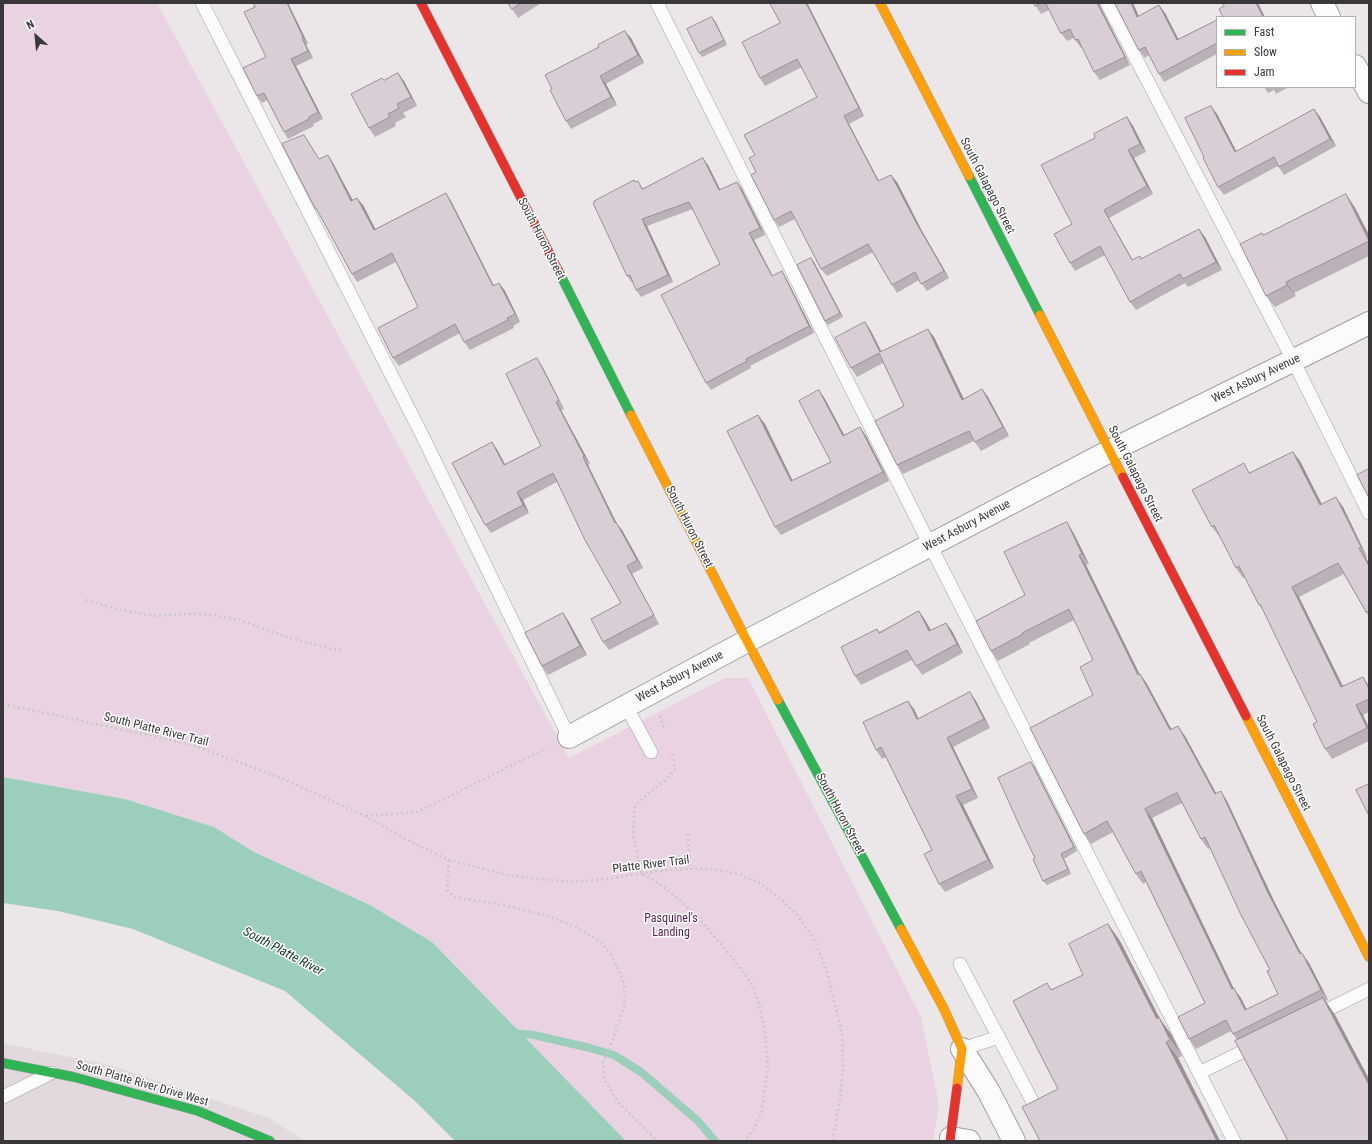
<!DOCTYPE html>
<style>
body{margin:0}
#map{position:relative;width:1372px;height:1144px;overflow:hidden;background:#ebe7e9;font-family:"Roboto Condensed",sans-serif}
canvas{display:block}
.frame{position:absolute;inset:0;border:4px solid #393739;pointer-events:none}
.legend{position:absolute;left:1216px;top:16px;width:140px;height:72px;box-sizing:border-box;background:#fff;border:1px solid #b0afb0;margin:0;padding:5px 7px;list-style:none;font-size:12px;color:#393739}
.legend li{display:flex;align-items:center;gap:8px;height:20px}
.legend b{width:20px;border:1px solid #b0afb0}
.north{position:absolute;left:16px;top:16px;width:40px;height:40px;-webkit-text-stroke:3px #fff;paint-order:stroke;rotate:333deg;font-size:11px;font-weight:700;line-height:16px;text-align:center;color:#393739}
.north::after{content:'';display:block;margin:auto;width:14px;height:18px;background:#393739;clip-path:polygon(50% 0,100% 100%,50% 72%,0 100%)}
</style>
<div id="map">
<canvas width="1372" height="1144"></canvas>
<div class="frame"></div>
<ul class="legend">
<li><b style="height:5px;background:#30b455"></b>Fast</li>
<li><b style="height:5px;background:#ff9f0a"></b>Slow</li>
<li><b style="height:5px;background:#e5322d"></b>Jam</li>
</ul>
<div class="north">N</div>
</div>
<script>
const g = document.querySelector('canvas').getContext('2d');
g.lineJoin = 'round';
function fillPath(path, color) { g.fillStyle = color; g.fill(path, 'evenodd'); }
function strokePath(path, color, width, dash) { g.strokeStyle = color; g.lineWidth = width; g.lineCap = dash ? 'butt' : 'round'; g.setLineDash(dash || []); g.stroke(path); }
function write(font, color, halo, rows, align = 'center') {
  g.font = font + ' "Roboto Condensed",sans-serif'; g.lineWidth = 3; g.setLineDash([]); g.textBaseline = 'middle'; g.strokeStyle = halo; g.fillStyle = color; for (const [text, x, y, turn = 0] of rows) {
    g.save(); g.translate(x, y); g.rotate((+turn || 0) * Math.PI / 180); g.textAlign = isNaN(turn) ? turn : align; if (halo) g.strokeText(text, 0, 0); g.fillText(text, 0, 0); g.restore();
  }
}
const built = new Path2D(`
 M3 1043 113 1066 269 1118 305 1141H3Z`);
const green = new Path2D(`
 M3 3H157L569 758 725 678H748L921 1017 939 1105 933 1141H626L432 942 370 905 254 852 214 827 125 799 3 777Z`);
const water = new Path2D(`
 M3 777 125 799 214 827 254 852 370 905 432 942 626 1141H455L414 1100 285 991 133 929 58 911 3 903Z`);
const stream = new Path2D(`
 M512 1033 534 1035 590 1048 614 1055 641 1072 697 1120 715 1141`);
const path = new Path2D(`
 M86 600 121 610 156 616 180 614H194L212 615 240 620 284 636 328 648 341 650
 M3 704 193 745 281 778 365 816 407 840 449 860 511 876 571 882 608 879 641 873 678 869H712L739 874 760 883 783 901 799 917 815 941 826 969 842 1033 843 1065 840 1100 832 1141
 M660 716 664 728
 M672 754 674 761 675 769 666 780 649 793 635 806 633 833 641 873 663 886 695 914 722 945 744 973 753 986 760 1008 765 1032 768 1066 762 1111 754 1129 744 1141
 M366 816 417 812 547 748
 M688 834 690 869
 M449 860 447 890 454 897 502 905 545 915 576 927 601 942 612 956 624 983 625 1004 613 1039 603 1062 604 1079 618 1102 657 1141`);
const lane = new Path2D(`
 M202 3 423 437 569 737
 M657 3 930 545 1234 1141
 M1107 3 1293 360 1369 513
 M626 706 651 752
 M960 964 1038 1112
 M1315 1016 1369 989
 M962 1049 999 1037
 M1199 1073 1256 1045
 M3 1097 51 1073`);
const street = new Path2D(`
 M1322 3 1329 17
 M1355 66 1369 92
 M569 737 747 641 1110 451 1369 323
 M962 1049 989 1092 1014 1141
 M951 1138 969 1141`);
const fast = new Path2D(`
 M969 176 1040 315
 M560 274 631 415
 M778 700 901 929
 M3 1063 74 1077 198 1111 270 1141`);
const slow = new Path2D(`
 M880 3 969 176
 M1040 315 1123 477
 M631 415 747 641 778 700
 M1246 716 1369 957
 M901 929 944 1009 962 1049 957 1088`);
const jam = new Path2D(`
 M421 3 560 274
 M1123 477 1246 716
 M950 1141 957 1088`);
const wall = new Path2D(`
 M253 3H288L308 44 306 45 313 58 296 66 323 119 313 124 314 126 288 139 284 132 267 100 262 103 257 96 266 57 255 7Z
 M508 3H541L518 18Z
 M770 3H810L808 4 864 116 849 124 879 181 897 182 922 231 949 278 927 291 919 280 897 293 892 285 873 252 827 276 821 269 795 219 779 227 774 220 756 172 755 155 817 97 802 67 765 86 760 78 780 23Z
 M1034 3H1099L1100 6 1130 65 1100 80 1094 72 1082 47 1081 48 1074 38 1067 41 1061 33 1049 10 1041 14Z
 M1159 5 1165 13 1178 39 1217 20V54L1164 82 1159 74 1149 55 1145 58 1139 50V16Z
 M715 21 727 45 702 57 699 53Z
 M631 38 644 63 606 84 617 105 571 129 566 121 552 89Z
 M384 80 404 81 417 106 403 113 406 117 395 123 396 126 375 137 369 128Z
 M1264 87H1289L1276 94 1274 90 1268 93Z
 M1314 109 1320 117 1336 146 1284 175 1278 166 1224 195 1218 187 1204 157 1217 114 1236 152Z
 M1127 117 1133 126 1146 152 1134 158 1153 194 1109 218 1133 260 1140 256 1142 259 1205 237 1222 270 1188 287 1185 283 1136 310 1130 302 1105 255 1075 271 1070 263 1072 224 1095 138Z
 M309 143 319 159 333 163 352 200 363 205 375 229 446 193 451 201 494 286 499 283 505 291 520 322 513 326 514 328 470 350 464 342 460 333 399 366 393 358 418 307 396 262 357 282 352 274 321 216 315 208Z
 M708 165 720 190 737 182 742 189 765 235 754 240 773 276 786 278 814 333 750 366 751 368 711 390 706 383 720 264 693 209 647 226 673 282 641 297 636 290 633 283H632L627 276 636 182 643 188Z
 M1354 206 1369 235V256L1294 293 1296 296 1275 307 1266 296 1262 233 1263 235Z
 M811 258 814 262 843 317 828 325 825 321Z
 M865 322 871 331 881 351 934 337 964 399 982 389 988 397 1009 436 981 451 974 441 903 474 897 465 904 406 883 363 857 377 851 368Z
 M542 366 564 409 561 410 590 464 588 465 617 524 622 530 643 568 632 574 659 624 609 650 603 642 621 603 557 482 523 500 529 513 491 533 485 525 492 442 498 451 505 464 541 446Z
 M819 390 825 399 844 435 860 427 866 436 889 481 781 535 775 527 765 424 793 481 831 462Z
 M1293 452 1300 461 1322 504 1343 507 1367 557 1366 558 1369 563V617L1366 612 1344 574 1299 597 1343 686H1369V712L1363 715 1369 728V741L1332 759 1325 749 1317 722 1263 610 1259 605 1245 577 1243 578 1236 568 1220 536H1219L1212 527 1250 472Z
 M1073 532 1089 564 1086 565 1139 674H1140L1147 684 1172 730 1185 736 1216 793 1227 801 1275 903 1301 954 1309 963 1328 1000 1326 1001 1335 1015 1369 1079V1141L1237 1040 1231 1031 1196 1049 1189 1039 1205 1003 1146 882 1143 884 1136 874 1113 832 1091 844 1084 834 1093 695V660L1074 620 1029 643 1030 644 998 661 991 651 1025 595ZM1182 803 1201 839 1208 849 1210 848 1270 970 1278 994 1246 1010 1241 998 1234 989 1152 818Z
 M919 611 925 620 931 630 946 623 952 631 963 653 922 675 912 660 861 685 855 676 879 632Z
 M563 613 569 622 587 655 548 675 542 666Z
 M976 701 990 728 953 747 978 798 963 805 994 868 945 892 939 884 932 850 886 757 882 759 876 750 914 709 918 719Z
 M1034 766 1077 851 1064 859 1071 874 1047 885 1043 881 1035 858Z
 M1108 924 1120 941 1160 1019 1171 1034 1182 1056 1178 1058 1220 1141H1040L1058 1089 1052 989 1083 975Z`);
const shadedWall = new Path2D(`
 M287 3H288L308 44 303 37Z
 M806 3H807L864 116 859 108Z
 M1097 3H1099L1100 6 1130 65 1125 57Z
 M1131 3H1133L1143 25 1137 17Z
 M1256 3H1258L1265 17H1263Z
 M1159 5 1165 13 1183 48 1177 40Z
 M712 17 715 21 727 45 724 40Z
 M625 31 631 38 644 63 638 55Z
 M302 38 306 45 313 58 308 51Z
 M291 59 296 66 323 119 318 112Z
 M398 73 404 81 417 106 411 97Z
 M600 76 606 84 617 105 611 97Z
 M1211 106 1217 114 1241 160 1235 152Z
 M1314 109 1320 117 1336 146 1330 139Z
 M844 116 849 124 883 189 878 181Z
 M1127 117 1133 126 1146 152 1140 144Z
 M1128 150 1134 158 1153 194 1147 186Z
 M328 155 333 163 357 208 351 201Z
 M703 158 708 165 724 197 719 190Z
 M891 175 897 182 922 231 949 278 944 271 917 224Z
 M737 182 742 189 765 235 760 228Z
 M446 193 451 201 498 294 493 286Z
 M1346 194 1354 206 1369 235V240Z
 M357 198 363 205 380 238 374 230Z
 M1104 210 1109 218 1137 269 1132 260Z
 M642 219 647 226 673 282 668 275Z
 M1199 229 1205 237 1222 270 1216 262Z
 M749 233 754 240 776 283 772 276Z
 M811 258 814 262 843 317 840 313Z
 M782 271 786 278 814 333 809 326Z
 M1286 282 1294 293 1296 296 1287 285Z
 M499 283 505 291 520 322 515 314Z
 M507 318 513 326 514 328 508 320Z
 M865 322 871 331 886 361 880 352Z
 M928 329 934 337 968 408 962 400Z
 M537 358 542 366 564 409 559 400Z
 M982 389 988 397 1009 436 1003 427Z
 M819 390 825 399 849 444 843 436Z
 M556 402 561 410 590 464 584 456Z
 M758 415 765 424 797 490 791 481Z
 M860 427 866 436 889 481 883 472Z
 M492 442 498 451 509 473 504 465Z
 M1293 452 1300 461 1327 515 1320 505Z
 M583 457 588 465 617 524 622 530 643 568 637 560 615 523Z
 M517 492 523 500 529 513 523 505Z
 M1336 497 1343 507 1367 557 1361 547Z
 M1067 522 1073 532 1089 564 1082 554Z
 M1359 548 1369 563V566Z
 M1079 555 1086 565 1145 685 1138 675Z
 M627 566 632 574 659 624 654 615Z
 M1292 587 1299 597 1348 697 1341 687Z
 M919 611 925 620 936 640 929 631Z
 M563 613 569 622 587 655 580 646Z
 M946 623 952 631 963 653 957 644Z
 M1140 674 1147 684 1177 740 1170 730Z
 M1363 677 1369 686V689Z
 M970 692 976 701 990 728 984 719Z
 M908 701 914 709 923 728 917 719Z
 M1356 705 1363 715 1369 728V731Z
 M1178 726 1185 736 1222 804 1215 794Z
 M947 738 953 747 978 798 972 789Z
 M1031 762 1034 766 1077 851 1074 847Z
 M1221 791 1227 801 1275 903 1307 964 1300 954 1268 893Z
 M956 796 963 805 994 868 988 860Z
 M1145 809 1152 818 1234 989 1241 998 1252 1020 1245 1010 1232 989Z
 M1061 854 1064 859 1071 874 1068 869Z
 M1108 924 1120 941 1160 1019 1171 1034 1182 1056 1157 1019Z
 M1302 953 1309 963 1328 1000 1321 990Z
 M1323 998 1335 1015 1369 1079V1085Z
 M1166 1042 1178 1058 1220 1141H1217Z`);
const building = new Path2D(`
 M253 3H287L303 37 302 38 308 51 291 59 318 112 309 117V119L284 132 264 93 257 96 243 68 266 57 244 12 255 7Z
 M508 3H521L512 9Z
 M770 3H806L859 108 844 116 878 181 891 175 917 224 944 271 921 284 915 272 892 285 868 244 821 269 791 211 774 220 751 175 756 172 749 158 755 155 744 135 817 97 797 59 760 78 742 42 780 23Z
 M1034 3H1041L1035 6Z
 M1046 3H1097L1125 57 1094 72 1078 39 1075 40 1070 29 1061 33Z
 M1115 3H1131L1137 17 1159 5 1177 40 1217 20V43L1159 74 1145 47 1139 50Z
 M1222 3H1256L1263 17H1222H1223L1219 9 1224 6Z
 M712 17 724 40 699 53 687 29Z
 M625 31 638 55 600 76 611 97 566 121 550 90 552 89 545 75 599 47 598 45Z
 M398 73 411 97 397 104 399 108 388 114 390 117 369 128 351 94 382 78 384 80Z
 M1211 106 1235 152 1314 109 1330 139 1279 167 1274 157 1218 187 1203 158 1204 157 1185 118Z
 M1127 117 1140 144 1128 150 1147 186 1104 210 1132 260 1140 256 1141 259 1199 229 1216 262 1183 279 1180 274 1130 302 1100 246 1070 263 1054 234 1072 224 1041 165 1095 138 1094 134Z
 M304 135 319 159 328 155 351 201 357 198 374 230 446 193 493 286 499 283 515 314 507 318 508 320 464 342 455 324 393 358 378 328 418 307 392 253 352 274 316 208H315L282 144Z
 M703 158 719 190 737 182 760 228 749 233 772 276 782 271 809 326 746 359 747 361 706 383 661 295 720 264 689 202 642 219 668 275 636 290 630 275 627 276 593 203 595 202 594 201 634 180 635 182 638 181 642 189Z
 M1346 194 1369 241 1286 282 1287 285 1266 296 1240 244 1262 233 1263 235Z
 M811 258 840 313 825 321 797 265Z
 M865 322 880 352 928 329 962 400 982 389 1003 427 975 442 969 431 897 465 875 421 904 406 879 353 851 368 835 338Z
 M537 358 559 400 556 402 584 456 583 457 615 523 616 522 637 560 627 566 654 615 603 642 591 619 621 603 585 540 553 473 517 492 523 505 485 525 452 463 492 442 504 465 541 446 506 374Z
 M819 390 843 436 860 427 883 472 775 527 727 431 758 415 791 481 831 462 799 401Z
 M1293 452 1320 505 1336 497 1361 547 1359 548 1369 566V611L1366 612 1338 563 1292 587 1341 687 1363 677 1369 689V699L1356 705 1367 728 1325 749 1313 724 1317 722 1260 604 1259 605 1239 566 1236 568 1214 525 1212 527 1192 490 1244 463 1249 473Z
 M1369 469V498L1357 475Z
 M1067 522 1082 554 1079 555 1138 675 1140 674 1170 730 1178 726 1215 794 1221 791 1268 893 1300 954 1302 953 1321 990 1233 1034 1226 1020 1189 1039 1178 1017 1205 1003 1141 871 1136 874 1107 821 1084 834 1030 728 1093 695 1080 667 1093 660 1069 609 1022 633 1023 634 991 651 976 621 1025 595 1004 552ZM1177 793 1201 839 1205 837 1240 913 1270 970 1267 971 1278 994 1245 1010 1234 988 1232 989 1145 809Z
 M919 611 929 631 946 623 957 644 916 666 907 650 855 676 841 647 877 629 879 633Z
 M563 613 580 646 542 666 525 633Z
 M970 692 984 719 947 738 972 789 956 796 988 860 939 884 924 854 932 850 881 747 876 750 863 722 908 701 917 719Z
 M1031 762 1074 847 1061 854 1068 869 1043 881 1033 859 1035 858 1021 829 998 778Z
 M1369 784V816L1356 790Z
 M1108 924 1157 1019 1159 1017 1170 1040 1166 1042 1217 1141H1040L1022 1107 1058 1089 1013 1001 1047 983 1051 990 1083 975 1069 944Z
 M1323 998 1369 1085V1141H1288L1235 1041Z`);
const streetNames = [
 ["South Galapago Street",987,186,63],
 ["South Huron Street",541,239,63],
 ["West Asbury Avenue",1256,379,-26],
 ["South Galapago Street",1135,474,63],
 ["West Asbury Avenue",967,526,-28],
 ["South Huron Street",689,527,63],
 ["West Asbury Avenue",680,677,-28],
 ["South Platte River Trail",156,730,14],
 ["South Galapago Street",1283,763,63],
 ["South Huron Street",840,814,62],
 ["Platte River Trail",651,865,-7],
 ["South Platte River Drive West",142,1084,16]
];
const parkNames = [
 ["Pasquinel's",671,919],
 ["Landing",671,933]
];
const waterNames = [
 ["South Platte River",283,952,28]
];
fillPath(built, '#e2d9df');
fillPath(green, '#e9d3e2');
fillPath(water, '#9ccebc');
strokePath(stream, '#9ccebc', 8);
strokePath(lane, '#a19fa0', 14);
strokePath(street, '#a19fa0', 24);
strokePath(fast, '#a19fa0', 10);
strokePath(slow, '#a19fa0', 10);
strokePath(jam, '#a19fa0', 10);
strokePath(path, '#c9c7c9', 2.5, [2, 3]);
strokePath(lane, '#fcfbfc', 13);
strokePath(street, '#fcfbfc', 22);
strokePath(fast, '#30b455', 9);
strokePath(slow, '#ff9f0a', 9);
strokePath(jam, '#e5322d', 9);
fillPath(wall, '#bbb1b8');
fillPath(shadedWall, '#999096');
fillPath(building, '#daced6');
strokePath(building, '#999096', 1);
write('12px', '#393739', '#fff', streetNames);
write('12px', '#5c1b4e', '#fff', parkNames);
write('italic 13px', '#123429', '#fff', waterNames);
</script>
